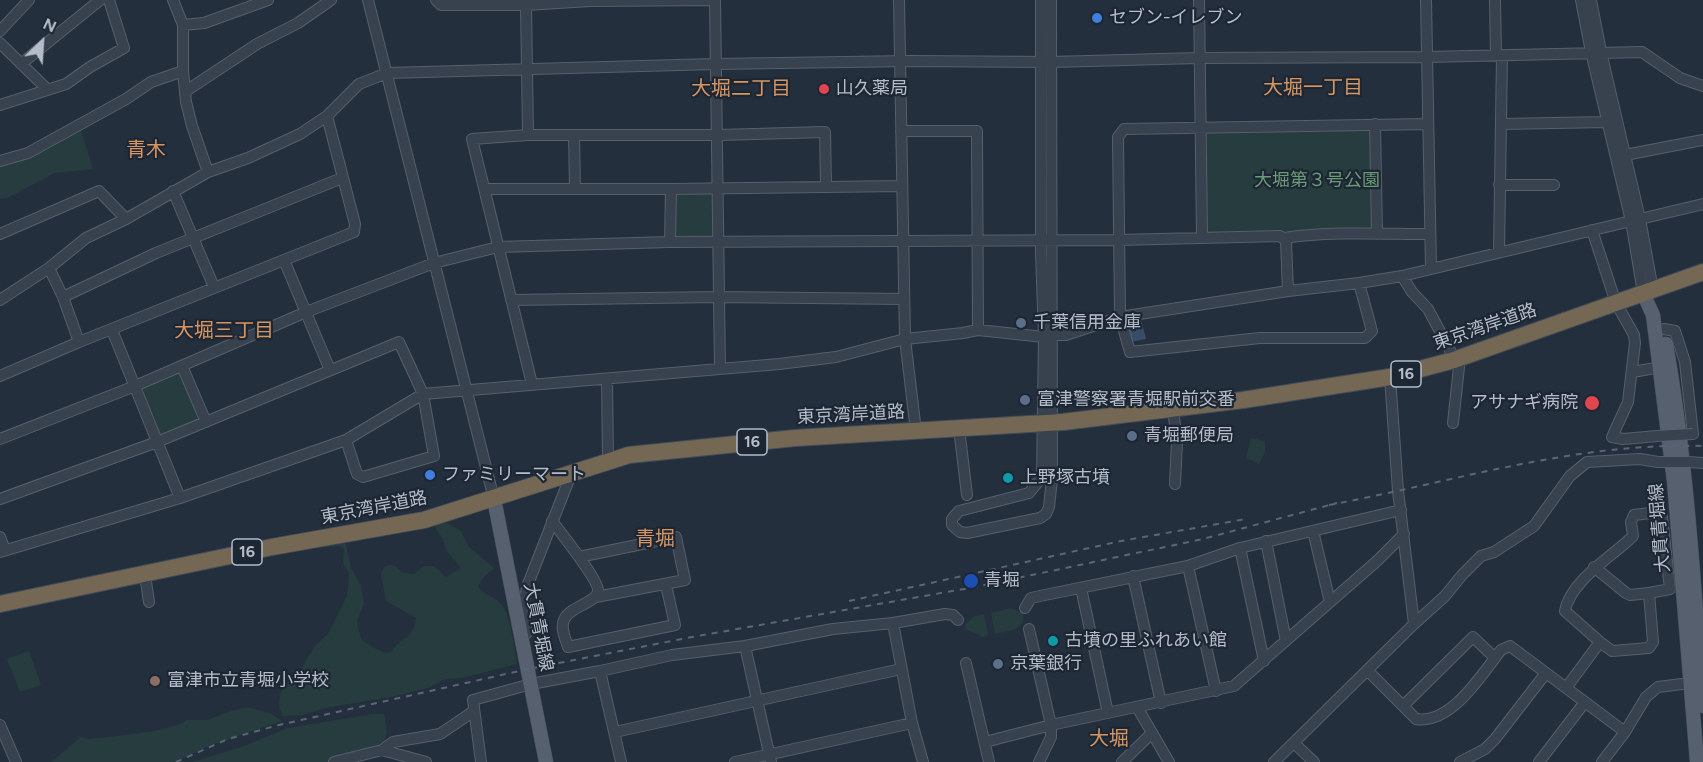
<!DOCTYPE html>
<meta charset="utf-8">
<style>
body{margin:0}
#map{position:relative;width:1703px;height:762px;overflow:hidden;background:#242f3e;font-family:Figtree,sans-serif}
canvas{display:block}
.north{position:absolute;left:12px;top:12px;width:60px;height:60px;-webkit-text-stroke:4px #1d2633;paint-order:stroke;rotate:25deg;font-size:16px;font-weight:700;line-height:24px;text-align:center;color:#b4bcc9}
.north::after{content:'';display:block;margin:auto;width:21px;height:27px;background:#b4bcc9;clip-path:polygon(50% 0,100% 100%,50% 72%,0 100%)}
</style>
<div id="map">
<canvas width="1703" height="762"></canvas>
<div class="north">N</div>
</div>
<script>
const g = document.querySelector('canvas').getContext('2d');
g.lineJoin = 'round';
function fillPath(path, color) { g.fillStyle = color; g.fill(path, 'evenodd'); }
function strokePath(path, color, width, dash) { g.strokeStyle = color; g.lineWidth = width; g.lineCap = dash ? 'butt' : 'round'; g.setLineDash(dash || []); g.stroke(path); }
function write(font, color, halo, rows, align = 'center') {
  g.font = font + ' Figtree,"Noto Sans JP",sans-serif'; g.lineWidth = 4.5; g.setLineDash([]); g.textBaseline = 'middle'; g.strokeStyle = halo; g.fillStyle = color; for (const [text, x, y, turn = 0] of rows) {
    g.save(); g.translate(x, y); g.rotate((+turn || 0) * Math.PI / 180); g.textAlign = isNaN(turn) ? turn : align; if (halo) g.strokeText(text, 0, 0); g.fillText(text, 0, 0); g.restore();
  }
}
const green = new Path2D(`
 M80 127 93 169 55 173 7 198 0 199V163Z
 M1367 130 1370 133 1372 229 1207 234 1204 135 1207 132Z
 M709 191 712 194V235L709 238H677L674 234 676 192Z
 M177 373 181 374 201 417 199 420 161 436 157 433 141 392 143 387Z
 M1251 438 1265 441V452L1259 464 1246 458Z
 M440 519 461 531 468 546 494 568 482 579 478 587C484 595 494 596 501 604 510 614 515 650 517 664L462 678 445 679 428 688 391 697 325 708 303 715 283 716 279 706 280 694 286 684 298 674 314 647 328 634 347 596 349 574 343 563 344 548C333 543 323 551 313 545L344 536 351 568 361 586 364 604 357 621 359 632 362 640 374 648 386 653 392 651C403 635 414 639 416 618L386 601 381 574 385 566 394 565 402 573 414 574 424 566H434L446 577 461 568 446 550 443 539 435 527Z
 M1010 608 1022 613C1029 630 1007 631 995 634L991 613Z
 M984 614 988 635 983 637 965 629V625L973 617Z
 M29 651 41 685 20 692 7 659Z
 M247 707 270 713 282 721 214 744 175 762H51L81 737 89 739C107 737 178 731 186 720H208L225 713Z
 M372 714H384L387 732 384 743 341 755 329 762H192L244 746 288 728Z`);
const water = new Path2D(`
 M1141 319 1146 339 1131 342 1126 322Z`);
const minor = new Path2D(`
 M173 0 183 25V71L186 102 192 126 208 172
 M368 0 494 499
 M436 0 441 5H526L590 1 715 0
 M715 0 720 368
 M899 0 905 339 916 431
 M1041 0V253L1044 337 1042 477 1029 493 959 511 952 519V525L960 532 967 533 1040 518 1046 514 1049 507 1052 479 1051 0
 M1199 0 1202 236
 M1426 0 1431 267
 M1495 0 1496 55
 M1581 0 1591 52 1631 221 1643 293
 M1591 0 1601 52 1640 219 1653 290
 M526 5 528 135
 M183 25 204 23 268 0
 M0 31 29 0
 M0 43 48 90
 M21 64 100 0
 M186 91 257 44 298 23 331 0
 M0 105 66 84 90 67 124 48 109 0
 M1375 124 1377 234
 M1501 124 1607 122
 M901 131H977L978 330
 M574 135 575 189
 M1625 155 1703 140
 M0 161 28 153 126 99 151 82 183 71
 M1499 185H1554
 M484 189H671L902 186
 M173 191 214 287
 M1640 219 1703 204
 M1592 230 1616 303 1634 335 1635 343 1628 402 1612 437 1623 439 1657 436
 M0 234 99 191 126 219
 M1284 238C1332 231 1382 234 1430 234
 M670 242 671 189
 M1499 252 1502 55
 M284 260 330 370
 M49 268 63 297 79 342
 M1402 276 1412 292 1428 309 1459 367 1453 423
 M1359 283 1372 331 1365 338H1260L1130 352 1120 317 1118 137 1124 129 1428 124
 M63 297 156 253 342 178
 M0 300 49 268 86 238 126 219 208 172 248 158 300 134 327 116 359 84 387 73 715 64 910 61 1051 62 1198 58 1427 57 1642 52 1680 78 1703 86
 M511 300 718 297 904 299
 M1664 329 1675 331 1685 362 1693 434
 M112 330 180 498
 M1053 335H1066L1120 317 1288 291 1359 283 1402 276 1631 221
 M182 366 206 422
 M1633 372 1660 367
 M0 376 79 342 354 232 355 224 327 116
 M1390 377 1398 491 1414 624
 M607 379 608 460
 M532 384 472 139 528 135H718L825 132 826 186
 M1173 409 1177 442 1175 484
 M959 428 967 495
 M0 439 135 386 306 312 434 263 498 247 670 242 1119 240 1280 236 1286 241 1288 291
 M1688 462 1703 463
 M0 499 157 442 399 342 423 394 434 456 363 477 357 474 346 440
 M552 521C560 532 599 580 598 591 597 603 568 607 564 620 560 628 566 640 568 647L675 625 666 585
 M1313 531 1330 602
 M0 537 5 550
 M1266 541 1286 641
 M1240 548 1264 661
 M0 552 180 498 346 440 423 394 779 364 836 357 905 339 963 333 978 330 1044 337
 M579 557 676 537 685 580 596 597
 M1188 566 1216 691
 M145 575 149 602
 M1133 576 1161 703
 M1081 588 1108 713
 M1025 608 1031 598 1040 596 1188 566 1240 548 1401 510
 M893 623 912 723 923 762
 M1029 629 1051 725V737L1039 762
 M527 633 523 605 528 584 572 472
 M1600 642 1565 611C1570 581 1613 556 1633 536L1631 522 1634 515 1658 512 1662 517 1670 589 1649 593
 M745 646 771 762
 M966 663 989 762
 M1367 670 1416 719C1451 725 1482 674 1501 650L1510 646 1625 732
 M600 671 621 762
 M1566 688 1600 642 1612 651 1649 648 1653 642 1649 593 1630 595 1626 593 1594 567
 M1403 706 1473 637 1495 658
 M1137 707 1169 762
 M0 725 16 762
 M615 732 901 669
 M985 742 1051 725 1234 686 1377 561 1404 534
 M1294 743 1314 762
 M382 750 393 742 440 734 474 711
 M334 762 382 750 426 762
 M481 762 473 700 531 684 600 671 672 655 745 646 833 629 893 623 945 614 953 615 958 620
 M735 762 912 723
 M1122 762 1152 733
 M1274 762 1414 624 1445 596 1462 575 1481 556 1494 552 1534 526 1570 476 1587 462 1640 459 1658 462
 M1460 762 1485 749 1495 739 1546 673
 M1539 762 1585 702
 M1602 762 1625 732 1646 697 1658 687 1690 683`);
const major = new Path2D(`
 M1643 293 1653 315 1674 481 1697 762
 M1666 344C1687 463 1694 585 1703 706
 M494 499 546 762`);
const highway = new Path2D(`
 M0 604 272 547 424 520 629 455 795 438 1063 422 1243 400 1390 377 1454 360 1703 272`);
const rail = new Path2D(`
 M1329 505C1453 482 1576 442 1703 446
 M849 601 1121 541 1246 519
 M176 762 228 739 279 725 528 669 692 637 975 587 1203 539 1337 503`);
const minorBridge = new Path2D(`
 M1657 436 1693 434
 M1658 462H1688`);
const markers = [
 [1097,18,6,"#3f7fe0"],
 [824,89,6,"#e0444e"],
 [1021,323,6,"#5c6f8a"],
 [1025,400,6,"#5c6f8a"],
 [1592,403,8,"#e0444e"],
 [1132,436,6,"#5c6f8a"],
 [430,475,6,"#3f7fe0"],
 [1008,478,6,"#0f9aa8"],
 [971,581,8,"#1a4fb4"],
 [1053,641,6,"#0f9aa8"],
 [998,664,6,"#5c6f8a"],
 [155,681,6,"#8d6e63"]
];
const shields = [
 [1406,374,30],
 [752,442,30],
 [247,552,30]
];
const shieldNames = [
 ["16",1406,374],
 ["16",752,442],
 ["16",247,552]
];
const poiNames = [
 ["セブン-イレブン",1109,18],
 ["山久薬局",836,89],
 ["千葉信用金庫",1033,323],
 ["富津警察署青堀駅前交番",1037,400],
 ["アサナギ病院",1578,403,"right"],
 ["青堀郵便局",1144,436],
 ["ファミリーマート",442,475],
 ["上野塚古墳",1020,478],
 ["青堀",984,581],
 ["古墳の里ふれあい館",1065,641],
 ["京葉銀行",1010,664],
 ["富津市立青堀小学校",167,681]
];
const parkNames = [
 ["大堀第３号公園",1317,181]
];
const streetNames = [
 ["東京湾岸道路",1485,327,-19],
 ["東京湾岸道路",851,415,-3],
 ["東京湾岸道路",374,508,-11],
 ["大貫青堀線",1660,528,-95],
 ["大貫青堀線",538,627,79]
];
const neighbourhoodNames = [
 ["大堀一丁目",1313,88],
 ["大堀二丁目",741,89],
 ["青木",146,150],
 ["大堀三丁目",224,331],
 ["青堀",655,539],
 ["大堀",1109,739]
];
fillPath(green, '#263c3f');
fillPath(water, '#394c67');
strokePath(minor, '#565f6c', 12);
strokePath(major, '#414a57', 15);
strokePath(highway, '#434c59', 18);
strokePath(minor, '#38414e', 10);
strokePath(major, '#56606e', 14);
strokePath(highway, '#746855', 16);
strokePath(rail, '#5a6575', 2, [6, 6]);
strokePath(minorBridge, '#565f6c', 12, []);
strokePath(minorBridge, '#38414e', 10);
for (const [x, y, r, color] of markers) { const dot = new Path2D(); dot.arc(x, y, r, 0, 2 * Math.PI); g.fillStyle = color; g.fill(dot); strokePath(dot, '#1d2633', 2); }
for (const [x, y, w] of shields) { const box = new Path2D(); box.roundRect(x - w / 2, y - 13, w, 26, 4.5); g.fillStyle = '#1d2633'; g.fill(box); strokePath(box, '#b4bcc9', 1.5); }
write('bold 16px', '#b4bcc9', null, shieldNames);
write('18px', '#b4bcc9', '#1d2633', poiNames, 'left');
write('18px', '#6b9a76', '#1d2633', parkNames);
write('18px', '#b4bcc9', '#1d2633', streetNames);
write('20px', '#d59563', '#1d2633', neighbourhoodNames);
</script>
